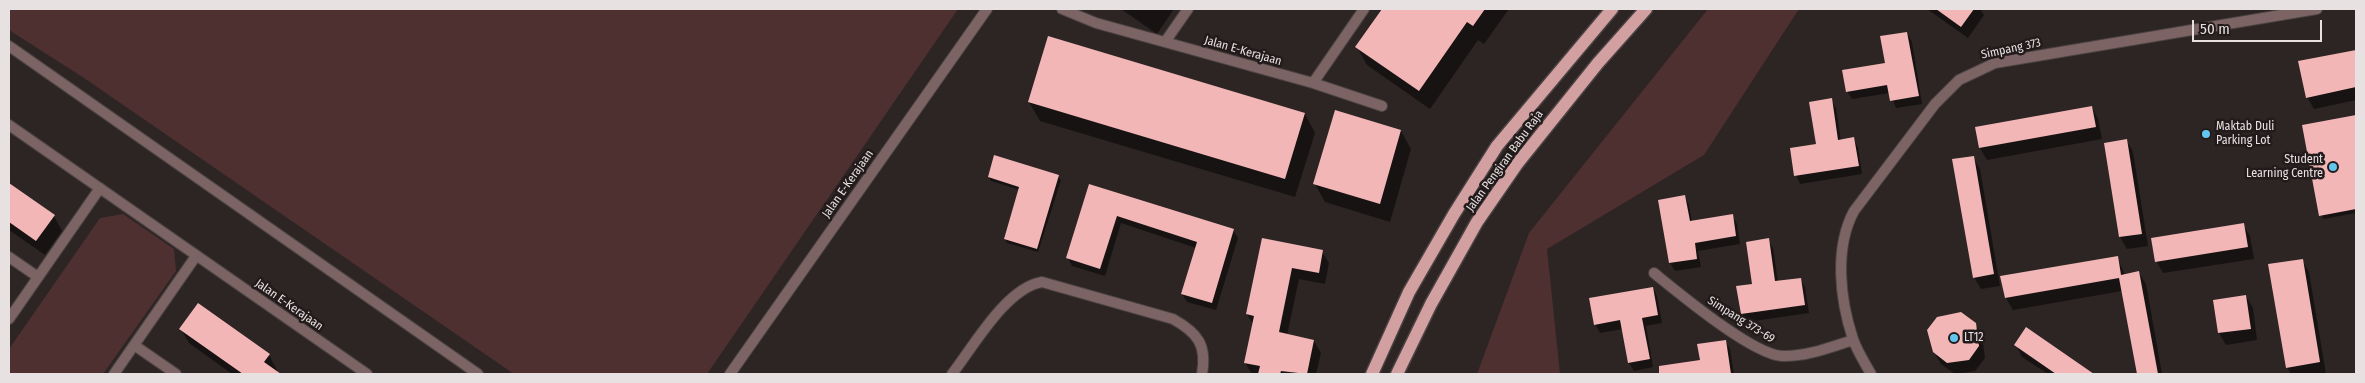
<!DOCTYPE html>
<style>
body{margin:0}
#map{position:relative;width:2365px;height:383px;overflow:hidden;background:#2d2424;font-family:"Fira Sans Condensed",sans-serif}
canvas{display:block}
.frame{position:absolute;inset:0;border:10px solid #e7e1e1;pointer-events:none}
.scale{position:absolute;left:2192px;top:20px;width:130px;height:22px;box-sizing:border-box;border:2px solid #e7e1e1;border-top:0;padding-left:6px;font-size:15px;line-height:18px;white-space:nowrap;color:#e7e1e1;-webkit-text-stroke:4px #231b1b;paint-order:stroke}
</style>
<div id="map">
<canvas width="2365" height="383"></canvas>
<div class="frame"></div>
<div class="scale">50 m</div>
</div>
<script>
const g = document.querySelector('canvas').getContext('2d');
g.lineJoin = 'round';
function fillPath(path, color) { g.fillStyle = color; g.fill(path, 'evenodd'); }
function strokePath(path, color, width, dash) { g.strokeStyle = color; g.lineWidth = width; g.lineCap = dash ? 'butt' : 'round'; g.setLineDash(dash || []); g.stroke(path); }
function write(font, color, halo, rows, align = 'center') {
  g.font = font + ' "Fira Sans Condensed",sans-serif'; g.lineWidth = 5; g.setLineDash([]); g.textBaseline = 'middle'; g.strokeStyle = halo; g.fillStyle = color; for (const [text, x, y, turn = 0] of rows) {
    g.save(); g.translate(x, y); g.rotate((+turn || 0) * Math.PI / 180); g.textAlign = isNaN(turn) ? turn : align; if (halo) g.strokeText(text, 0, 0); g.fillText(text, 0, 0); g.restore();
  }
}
const green = new Path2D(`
 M9 9H958L707 374H514L84 78 9 30Z
 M1708 9H1799L1704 155 1547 249 1560 374H1477L1529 233Z
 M123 214 174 249 176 271 103 374H9V349L100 218Z`);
const shadow = new Path2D(`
 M1121 9H1174L1157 34Z
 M1383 9H1509L1484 44 1478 40 1430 109 1367 65 1357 47Z
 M1927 9H1980L1984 15 1968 38Z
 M1907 33 1912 42 1922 104 1896 108 1890 93 1852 99 1847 91 1886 64Z
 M1049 38 1305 114 1315 133 1295 197 1040 121 1029 102Z
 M2356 51V100L2314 109 2307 97 2299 62Z
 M1831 100 1836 108 1841 141 1853 139 1858 147 1862 174 1800 184 1796 175 1818 145Z
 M2092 107 2098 119 2102 139 1987 160 1980 148 1976 128Z
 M2356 117V213L2323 219 2303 126Z
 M1401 131 1411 149 1390 222 1325 202 1315 184Z
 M2127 141 2133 152 2148 246 2127 249 2120 237Z
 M1973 157 1980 169 2000 286 1981 289 1974 277Z
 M989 177H1058L1061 180 1038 252 1007 243 1005 239 1020 190 991 181Z
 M9 184 54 216 62 231 45 255 9 230Z
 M1090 186 1233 230 1238 238 1216 310 1187 302 1182 294 1196 248 1121 223 1105 276 1072 266 1068 258Z
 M1685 197 1689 205 1692 222 1732 216 1737 224 1740 244 1698 251 1701 267 1675 271 1670 263 1660 201Z
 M2243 224 2250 236 2254 259 2163 273 2157 262Z
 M1263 239 1322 252 1329 263 1325 284 1299 279 1287 335 1314 341 1321 353 1316 374H1252L1245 363 1253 324 1247 314Z
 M1768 240 1773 248 1778 282 1800 279 1805 287 1809 313 1747 322 1742 313Z
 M2117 257 2125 275 2139 273 2146 284 2162 374H2138L2122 291 2013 310 2006 298 2002 277Z
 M2302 260 2309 272 2326 374H2291L2287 367Z
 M1653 288 1657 296 1662 323 1646 326 1653 367 1634 371 1629 363 1623 329 1600 333 1595 324Z
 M2246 296 2253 308 2257 340 2226 345 2219 333Z
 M1975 324 1982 336 1985 358 1975 371 1955 374 1941 364 1934 352Z
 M181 329 269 355 277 370 276 372 279 374H232L189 343Z
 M2027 329 2092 374H2048L2022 357 2016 345Z
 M1725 341 1730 349 1734 374H1660L1659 367 1701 361Z`);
const building = new Path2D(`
 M1382 9H1485L1473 26 1467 22 1419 91 1355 47Z
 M1936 9H1974L1961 27Z
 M1907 32 1919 96 1890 101 1887 85 1846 92 1842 70 1885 63 1880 36Z
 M1048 36 1305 113 1285 179 1028 102Z
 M2356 50V87L2306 98 2298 61Z
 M1832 98 1838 140 1854 137 1859 166 1794 176 1790 148 1816 144 1809 102Z
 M2092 106 2096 127 1979 148 1975 127Z
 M1335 110 1401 130 1380 204 1313 184Z
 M2356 115V209L2319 216 2302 125Z
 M2127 139 2142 234 2119 237 2104 143Z
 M994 155 1059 175 1037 249 1004 239 1019 187 988 177Z
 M1974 156 1994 274 1973 278 1952 159Z
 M9 183 55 215 36 241 9 222Z
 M1089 184 1234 229 1212 303 1181 294 1197 242 1117 216 1100 269 1066 258Z
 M1685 195 1690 221 1733 214 1736 236 1695 243 1697 259 1669 263 1658 200Z
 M2244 223 2248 247 2155 262 2151 238Z
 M1262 238 1323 250 1319 273 1292 268 1279 332 1314 340 1307 374 1281 371 1280 374H1258L1260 366 1244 363 1254 316 1246 314Z
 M1769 238 1775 281 1801 278 1805 305 1741 314 1736 286 1752 284 1746 242Z
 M2118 256 2121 275 2139 271 2158 374H2137L2119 278 2005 298 2000 276Z
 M2303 259 2320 362 2286 368 2268 264Z
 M1653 287 1658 315 1642 318 1650 359 1628 363 1620 320 1594 325 1589 298Z
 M2246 295 2251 329 2218 333 2213 300Z
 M198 303 270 354 264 362 281 374H243L179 329Z
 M1961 312 1976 323 1979 346 1969 360 1947 363 1933 352 1927 330 1937 317Z
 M2026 327 2094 374H2056L2014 345Z
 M1726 340 1731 374H1659V366L1700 360 1697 344Z`);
const street = new Path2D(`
 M1062 9 1096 23 1313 83 1382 106
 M1165 42 1188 9
 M9 46 478 374
 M1313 83 1364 9
 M9 125 367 374
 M9 257 38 277
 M1654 273C1680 294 1752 354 1782 356 1806 357 1831 347 1853 340
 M9 319 100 188
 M134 345 176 374
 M114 374 196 256
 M730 374 987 9
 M952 374C974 346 1006 288 1042 282L1173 319C1198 333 1207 345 1202 374
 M1871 374C1865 363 1857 351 1853 339 1840 300 1834 248 1854 211L1935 104 1959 80 1995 63 2317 9`);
const primary = new Path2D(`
 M1372 374 1409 292 1454 214 1497 146 1612 9
 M1397 374 1431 304 1477 222 1517 164 1598 63 1646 9`);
const markers = [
 [2206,134,5,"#64c5ee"],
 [2333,167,5,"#64c5ee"],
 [1954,338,5,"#64c5ee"]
];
const streetNames = [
 ["Simpang 373",2011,49,-12],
 ["Jalan E-Kerajaan",1243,51,16],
 ["Jalan Pengiran Babu Raja",1505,161,-54],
 ["Jalan E-Kerajaan",848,184,-55],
 ["Jalan E-Kerajaan",289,305,35],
 ["Simpang 373-69",1741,320,32]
];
const poiNames = [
 ["Maktab Duli",2216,127],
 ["Parking Lot",2216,141],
 ["Student",2323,160,"right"],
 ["Learning Centre",2323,174,"right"],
 ["LT12",1964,338]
];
fillPath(green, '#4e3030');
fillPath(shadow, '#0007');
fillPath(building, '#f2b6b6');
strokePath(street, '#4b4242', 12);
strokePath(primary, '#4b4242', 15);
strokePath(street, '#7c6464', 10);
strokePath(primary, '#d3a0a1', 12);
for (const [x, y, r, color] of markers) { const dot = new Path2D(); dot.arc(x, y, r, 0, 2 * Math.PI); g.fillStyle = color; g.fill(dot); strokePath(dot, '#231b1b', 2); }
write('12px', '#e7e1e1', '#231b1b', streetNames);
write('12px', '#e7e1e1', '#231b1b', poiNames, 'left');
</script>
